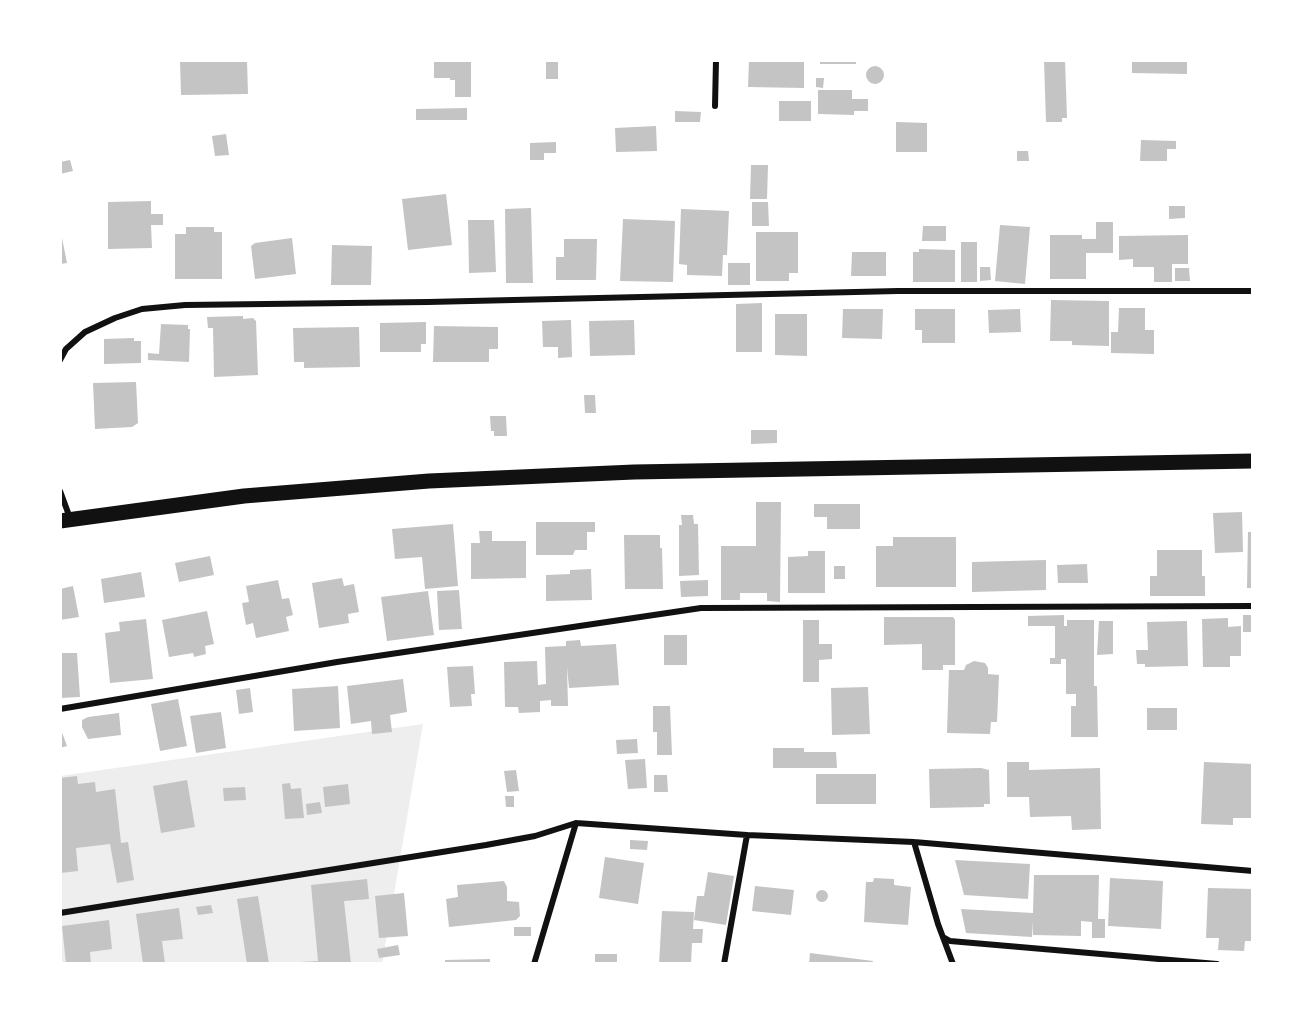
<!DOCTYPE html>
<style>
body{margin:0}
#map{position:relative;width:1313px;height:1024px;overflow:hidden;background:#fff;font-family:"IBM Plex Sans",sans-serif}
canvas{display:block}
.frame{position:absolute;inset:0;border:62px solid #fff;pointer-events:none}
</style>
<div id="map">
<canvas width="1313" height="1024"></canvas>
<div class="frame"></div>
</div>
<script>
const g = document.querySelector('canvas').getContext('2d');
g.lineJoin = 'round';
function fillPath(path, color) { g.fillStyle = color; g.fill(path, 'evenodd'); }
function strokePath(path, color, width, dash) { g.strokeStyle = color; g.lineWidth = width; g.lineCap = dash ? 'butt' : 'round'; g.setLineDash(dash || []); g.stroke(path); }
const green = new Path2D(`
 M423 724 382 964H60V776Z`);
const building = new Path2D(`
 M180 60H247L248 94 181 95Z
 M434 60H471V97H455V80H450V78H434Z
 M546 60H558V79H546Z
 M749 60H804V88L748 87Z
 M820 60H856V64H820Z
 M1044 60H1065L1067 118H1062V122H1046Z
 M1132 60H1187V74L1132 73Z
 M866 75a9 9 0 1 1 18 0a9 9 0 1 1-18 0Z
 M816 78H824L823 88 816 87Z
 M818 90H852V99H868V111H854V115L818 114Z
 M779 101H811V121H779Z
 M467 108V120H416V109Z
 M675 111 701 112 700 122H675Z
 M896 122 927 123V152H896Z
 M656 126 657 151 616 152 615 128Z
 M226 134 229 155 215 156 212 136Z
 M1141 140 1176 141V149H1167V161H1140Z
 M556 142V153H544V160H530V143Z
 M1017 151H1028L1029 161H1017Z
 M70 160 73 171 60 174V162Z
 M751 165H768L767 199H750Z
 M446 194 452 245 408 250 402 199Z
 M151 201V214H163V225H151L152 248 108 249V202Z
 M752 202H768L769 226H752Z
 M1169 206H1185V218L1169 219Z
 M531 208 533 283H506L505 209Z
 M681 209 729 211 727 255H723L722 276 687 275V265L679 264Z
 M623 219 675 221 673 282 620 281Z
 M468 220H494L496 272 469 273Z
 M1096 222H1113V253H1086V279H1050V235H1082V239H1096Z
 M1000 225 1030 227 1025 284 995 281Z
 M923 226H946V241H922Z
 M186 227H214V232H222V279H175V234H186Z
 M60 228 67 263 60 264Z
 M756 232H798V273H789V281H756Z
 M1188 235V264H1172V282H1154V267H1133V259L1119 260V236Z
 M292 238 296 274 255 279 251 246 255 243Z
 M564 239H597L596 280H556V257H564Z
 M961 242H977V282H961Z
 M332 245 372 246 371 285H331Z
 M919 249 955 250V282H913V252H919Z
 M852 252H886V276H851Z
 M728 263H750V285H728Z
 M980 267H990L991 280 980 281Z
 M1175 268H1189L1190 281H1175Z
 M1051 300 1109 301V346L1072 345V341H1050Z
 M762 303V352H736V304Z
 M1119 308H1145V330H1154V354L1111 353V332H1118Z
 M843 309H883L882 339 842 338Z
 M915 309H955V343H922V330H915Z
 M1020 309 1021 332 989 333 988 310Z
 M775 314H807V356L775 355Z
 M243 316V319L253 318 256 321 258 375 214 377 213 328H208L207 317Z
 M571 320 572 357 558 358V347H543L542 321Z
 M634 320 635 355 590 356 589 321Z
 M426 322V344H421V352H380V323Z
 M161 324 188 325V329H190L189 362 148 360V353L159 354Z
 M434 326 498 327V349H489V362H433Z
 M359 327 360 367 304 368V362H294L293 328Z
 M134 338V341H141V363L104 364V339Z
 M136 382 138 423 132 427 95 429 93 383Z
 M584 395H595L596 413H585Z
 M490 416H506L507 436H494V431H491Z
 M751 430H777V443L751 444Z
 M756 502H781L780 602 767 601V593H740V600H721V546H756Z
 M814 504H860V529H827V517H814Z
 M1242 512 1243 552 1215 553 1213 513Z
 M681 515H693L694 524H698L699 575 679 576V525H682Z
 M536 522H595V532H587V550H575L573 555H536Z
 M453 524 458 586 425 589 422 557 395 559 392 529Z
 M479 531H492V541H526V578L471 579V543H480Z
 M1248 532H1253V588H1247Z
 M624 535H660V548H662L663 589H625Z
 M893 537H956V587H876V546H893Z
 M1157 550H1202V576H1205V596H1150V576H1157Z
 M808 551H825V593H788V557L808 556Z
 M210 556 214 575 179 582 175 563Z
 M1046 560V590L972 592V562Z
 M1087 564 1088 583H1058L1057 565Z
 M834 566H845V579H834Z
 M591 569 592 600 546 601V575L570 574V570Z
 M141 572 145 597 104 603 101 579Z
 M342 578 344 586 354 584 359 612 348 614 349 623 319 628 312 583Z
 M278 580 282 599 289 598 293 615 286 617 289 631 256 638 253 623 246 625 242 603 249 602 246 586Z
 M708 580V596L681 597 680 581Z
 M73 586 79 617 60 620V589Z
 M459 590 462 629 439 630 437 591Z
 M428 591 434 635 387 641 381 597Z
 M207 611 214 644 205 646 206 654 194 657 193 653 169 657 162 620Z
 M1064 615V626H1067V620H1094V686H1097L1098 737H1071V706H1076V694H1066V659H1061V664H1050V658H1055V626H1028V616Z
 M1243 615H1253V632H1243Z
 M884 617H953L955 620V665H943V670H922V644L884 645Z
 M1228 618V627L1241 626V656H1230V667H1203L1202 619Z
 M146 619 153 679 110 683 105 633 120 631 119 622Z
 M803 620H819V644H832V659L819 660V682H803Z
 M1099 621H1113V654L1097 655Z
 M1187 621 1188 666 1145 667V664H1137L1136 650H1148L1147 622Z
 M664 635H687V665H664Z
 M580 640 581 646 616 644 619 685 569 688 567 667 568 706H551V700L540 701V712L519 713 518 707H505L504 662 537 661 538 685 546 684 545 647 566 646V641Z
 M60 653H77L80 697 60 698Z
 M974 661 985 663 988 668V674L999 675 997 722H991L990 734 947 733 949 670H964L966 665Z
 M473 666 475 694H471L472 706 450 707 447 667Z
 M403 679 407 712 390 715 392 732 372 734 371 721 351 724 347 686Z
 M338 686 340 728 294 731 292 689Z
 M868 687 870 734 832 735 831 688Z
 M250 688 253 712 239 714 236 690Z
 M178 699 187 746 160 751 151 704Z
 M653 706H670L672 755H657V732H653Z
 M1147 708H1177V730H1147Z
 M221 712 226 748 196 753 190 716Z
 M119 713 121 735 88 739 82 727V720L88 717Z
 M60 727 67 746 60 748Z
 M637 739 638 753 617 754 616 740Z
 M773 748H804V752H836L837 768H773Z
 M645 759 647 788 628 789 625 760Z
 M1007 762H1029V770L1100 768 1101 829 1072 830 1071 816 1030 817 1029 797H1007Z
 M1204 762 1253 764V818H1233V825L1201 824Z
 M981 768 989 770 990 804H984V807L930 808 929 769Z
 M516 770 519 791 507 792 504 771Z
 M816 774H876V804H816Z
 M654 775H667L668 792H654Z
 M77 776 78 784 95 782 96 792 115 789 121 843 128 842 134 880 117 883 110 844 76 848 78 871 60 873V778Z
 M187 780 195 827 161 833 153 786Z
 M290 783 291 789 301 788 304 818 285 819 282 784Z
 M348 784 350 804 325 807 323 787Z
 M245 787 246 800 224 801 223 788Z
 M505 796H514V807H506Z
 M320 802 322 813 307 815 306 804Z
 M630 840 648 841 647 850 630 849Z
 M605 857 644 863 638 904 599 898Z
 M955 860 1030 864 1028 899 964 895Z
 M708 872 734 876 726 925 694 920 697 896H704Z
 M1034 875H1099L1098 919H1105V938H1092V922L1081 921V936L1033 935V921L1032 937 966 933 961 909 1033 913Z
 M874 878 894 879V885L911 887 908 925 864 922 866 882H873Z
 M1110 878 1163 881 1161 929 1108 926Z
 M367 879 369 899 344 901 351 964H300V962L318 961 311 885Z
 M504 881 507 887V901L519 902 520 916 516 920 449 927 446 899 458 897 457 885Z
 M755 886 794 890 791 915 752 911Z
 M1208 888 1253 889V941H1245L1244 951 1218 950 1219 938H1206Z
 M816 896a6 6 0 1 1 12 0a6 6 0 1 1-12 0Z
 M404 893 408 936 379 938 375 896Z
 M258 896 269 964H247L237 899Z
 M211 905 213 913 198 915 196 907Z
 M179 908 183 939 162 941 165 964H143L136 914Z
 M662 911 694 912 693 929H703L702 943H692L691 964H659Z
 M109 920 112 949 90 952 91 964H66L62 926Z
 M514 927H531V936H514Z
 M398 945 400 955 379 958 377 949Z
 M810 953 873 961 872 964H809Z
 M595 954H617V964H595Z
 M490 959V964H445V960Z`);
const minor = new Path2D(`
 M715 106 716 60
 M60 360 66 349 85 332 115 318 142 309 185 305 428 302 898 291H1253
 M60 491 70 518
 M60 709 337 662 701 608 1253 606
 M914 842 938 924 953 964
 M60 913 486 845 535 836 576 823 747 835 914 842 1253 871
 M943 937 950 941 1217 964
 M534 964 576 823
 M724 964 747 835`);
const primary = new Path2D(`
 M60 521 244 496 429 481 634 472 1253 461`);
fillPath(green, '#eee');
fillPath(building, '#c4c4c4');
strokePath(minor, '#111', 6);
strokePath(primary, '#111', 15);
</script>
